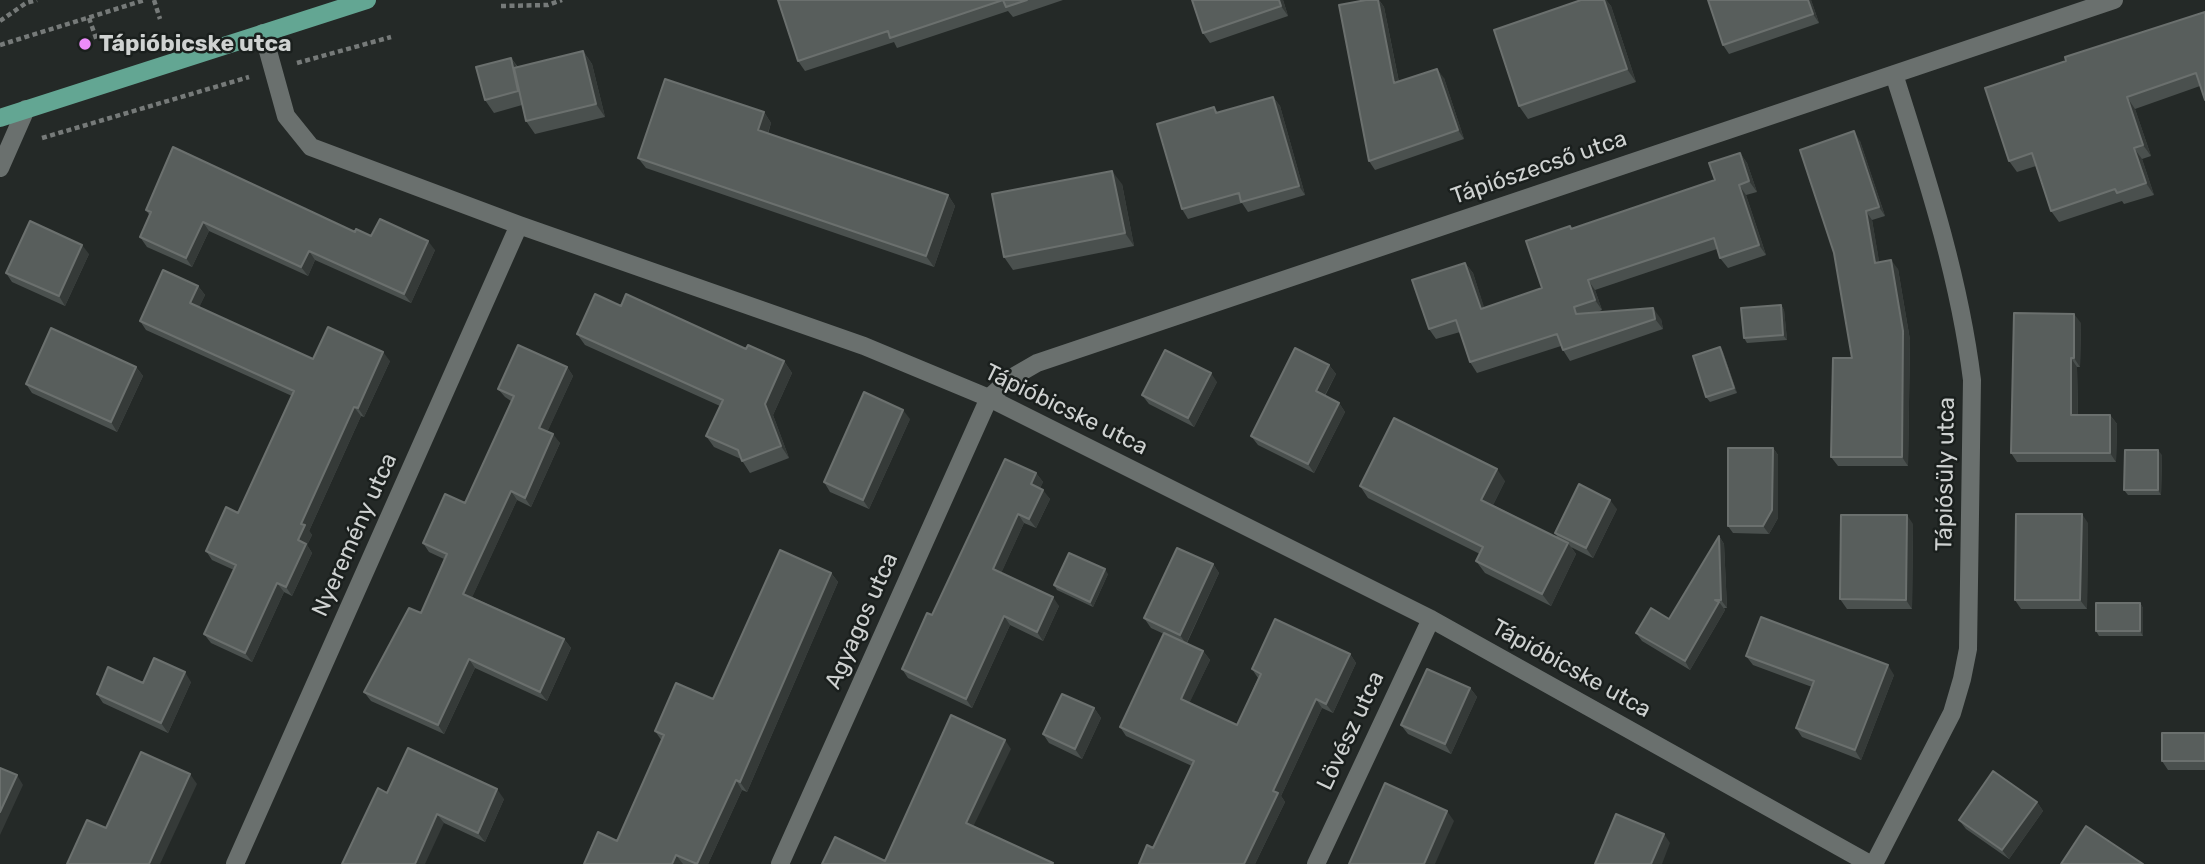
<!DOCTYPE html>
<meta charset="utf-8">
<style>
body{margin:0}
canvas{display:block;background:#242927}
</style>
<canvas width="2205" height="864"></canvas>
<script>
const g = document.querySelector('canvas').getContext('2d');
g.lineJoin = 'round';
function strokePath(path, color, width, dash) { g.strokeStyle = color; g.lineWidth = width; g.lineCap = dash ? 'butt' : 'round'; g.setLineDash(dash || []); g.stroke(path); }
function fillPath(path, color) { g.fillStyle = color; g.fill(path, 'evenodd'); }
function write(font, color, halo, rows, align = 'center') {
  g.font = font + ' Rubik,sans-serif'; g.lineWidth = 5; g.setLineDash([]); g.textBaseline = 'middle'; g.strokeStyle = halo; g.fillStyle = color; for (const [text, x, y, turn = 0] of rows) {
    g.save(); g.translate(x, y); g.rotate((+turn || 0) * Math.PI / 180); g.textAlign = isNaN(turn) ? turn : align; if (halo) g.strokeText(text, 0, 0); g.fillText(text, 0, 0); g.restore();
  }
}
const path = new Path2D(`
 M154 0 160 19
 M501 6 548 5 562 0
 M89 18 97 41
 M0 21 26 3 37 0
 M0 45 145 0
 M297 63 391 37
 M42 138 249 77`);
const minor = new Path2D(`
 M263 33 286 116 311 147 519 225 864 346 989 398 1431 619 1870 864
 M0 168 26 109
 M235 864 519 225
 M780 864 989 398 1011 378 1037 363 2114 0
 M1316 864 1431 619
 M1874 864 1952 713 1962 679 1968 649 1972 380C1959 275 1926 175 1894 74`);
const primary = new Path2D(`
 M0 118 367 0`);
const wall = new Path2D(`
 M778 0H1063L1013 17 1008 11 897 48 894 42 805 71 798 61Z
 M1192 0H1283L1288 16 1210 43 1203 33Z
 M1366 0H1379L1384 7 1399 82 1444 78 1464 139 1375 170 1369 161Z
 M1581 0H1606L1611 6 1636 82 1528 119 1519 106Z
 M1811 0 1819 23 1729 54 1723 45Z
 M2205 12 2200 86 2135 109 2151 156 2142 159 2154 195 2124 204 2122 201 2059 222 2051 211 2036 166 2017 172 2009 161 2066 61Z
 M583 51 592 64 605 117 535 134 526 121 522 105 494 113 485 100 511 58 518 67Z
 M1273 97 1280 106 1305 195 1248 212 1242 203 1188 219 1182 209 1214 107 1218 113Z
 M764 112 771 123 768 134 948 195 955 206 934 267 646 168 638 158Z
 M1860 141 1885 216 1872 220 1879 262 1898 269 1910 340 1908 466H1838L1831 457 1852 358Z
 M1740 153 1747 163 1757 192 1746 195 1766 255 1728 268 1720 258 1717 249 1595 290 1602 310 1595 313 1661 319 1663 329 1570 361 1563 350 1561 346 1477 373 1470 362 1460 332 1436 339 1429 329 1465 263 1473 273 1484 308 1542 288 1572 229 1715 180Z
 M1122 184 1134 246 1013 270 1004 257Z
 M146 210 355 232 435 250 411 303 315 260 308 276 209 231 192 267 147 247 140 237 150 216Z
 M89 254 65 306 12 282 6 273Z
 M198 286 205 295 199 307 313 359 390 361 364 417 361 416 309 531 312 535 307 545 312 553 292 596 284 592 252 662 211 643 204 634 234 570 212 560 206 551 238 513 292 396 146 330 140 321Z
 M1781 305 1784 310 1787 340 1747 343 1744 338Z
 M621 306 784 361 792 373 773 415 789 458 750 473 741 459 714 447 706 436 720 406 585 345 577 334Z
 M2081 323 2080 367H2077L2078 415H2110L2117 424 2116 462H2017L2011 453Z
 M1720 347 1723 352 1737 393 1710 402 1706 397Z
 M1329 365 1336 374 1325 396 1339 403 1345 412 1314 473 1258 445 1251 436Z
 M136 367 143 376 117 432 32 393 26 384Z
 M567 367 573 376 547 432 560 443 531 507 517 500 472 597 564 639 571 648 547 701 475 668 444 734 371 701 364 692 421 613 444 559 429 552 423 543 465 503 511 401 505 397 498 389Z
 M1217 382 1194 427 1149 404 1142 395Z
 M910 419 869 509 830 492 824 482Z
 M1773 448 1778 455V518L1769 534 1733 533 1728 526Z
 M2162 455 2161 495H2128L2124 490Z
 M1036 473 1043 482 1040 488 1050 499 1036 528 1024 523 1001 573 1059 606 1043 641 1010 625 972 708 908 678 902 669 932 615Z
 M1505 481 1493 505 1558 538 1555 533 1617 509 1593 558 1571 547 1576 554 1551 606 1485 573 1476 561 1480 554 1368 498 1360 486Z
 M2088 523 2087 609H2021L2015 600Z
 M1913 524 1912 609H1847L1840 599Z
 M1719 536 1724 544 1727 608H1724L1725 610 1690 670 1642 641 1636 633 1669 619Z
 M1213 564 1219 573 1187 643 1203 651 1210 660 1189 703 1237 725 1258 678 1252 669 1350 654 1356 663 1333 713 1322 708 1281 796 1285 802 1255 864H1139L1153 848 1192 766 1126 736 1120 727 1164 634 1151 628 1144 618Z
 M831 573 838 582 747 792 742 790 708 864H584L617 841 662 741 655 731 713 699Z
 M1108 574 1093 607 1057 590 1054 585Z
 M2140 603 2143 608V636H2099L2096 631Z
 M1746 656 1894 675 1861 760 1802 737 1796 728 1812 687 1753 665Z
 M191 682 168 733 103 703 97 694 143 683Z
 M1470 688 1477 697 1451 754 1408 734 1401 725Z
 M1094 708 1101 718 1082 759 1049 743 1043 734Z
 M2205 733V770H2168L2162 761Z
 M387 793 504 799 485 842 444 823Z
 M2037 802 2043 811 2009 859 1966 829 1959 820Z`);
const shadedWall = new Path2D(`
 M1279 0H1283L1288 16 1281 6Z
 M1378 0H1379L1384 7 1401 93 1394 83Z
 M1604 0H1606L1611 6 1636 82 1627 69Z
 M1808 0H1811L1819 23 1813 14Z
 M583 51 592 64 605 117 596 104Z
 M511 58 520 71 518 91Z
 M1437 69 1444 78 1464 139 1458 130Z
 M1273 97 1280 106 1305 195 1299 186Z
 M2127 97 2135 109 2151 156 2143 145Z
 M764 112 771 123 765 141 758 130Z
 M1854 131 1860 141 1885 216 1879 207Z
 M2134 148 2142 159 2154 195 2146 183Z
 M1740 153 1747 163 1757 192 1749 181Z
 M1112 171 1122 184 1134 246 1125 233Z
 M1739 185 1746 195 1766 255 1759 245Z
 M948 195 955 206 934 267 926 256Z
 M1866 211 1872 220 1881 272 1875 263Z
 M203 222 209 231 192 267 186 258Z
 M428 241 435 250 411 303 404 294Z
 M82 245 89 254 65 306 59 296Z
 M309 251 315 260 308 276 301 267Z
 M1891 260 1898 269 1910 340 1908 466 1902 457Z
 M1465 263 1473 273 1488 319 1481 309Z
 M1588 280 1595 290 1602 310 1595 300Z
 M198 286 205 295 197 312 190 303Z
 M1781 305 1784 310 1787 340 1783 335Z
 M1653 308 1661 319 1663 329 1655 319Z
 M2074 314 2081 323 2080 367 2074 358Z
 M1720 347 1723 352 1737 393 1734 388Z
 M383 352 390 361 364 417 358 408Z
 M2071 358 2077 367 2078 424 2071 415Z
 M784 361 792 373 773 415 789 458 781 446 765 404Z
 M1329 365 1336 374 1322 400 1316 391Z
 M136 367 143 376 117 432 111 422Z
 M567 367 573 376 545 437 539 428Z
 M1211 373 1217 382 1194 427 1188 418Z
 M1339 403 1345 412 1314 473 1308 464Z
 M354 407 361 416 309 531 312 535 307 545 312 553 292 596 286 587 301 524Z
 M903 410 910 419 869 509 863 500Z
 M2110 415 2117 424 2116 462 2110 453Z
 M553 434 560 443 531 507 525 498Z
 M1773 448 1778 455V518L1769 534 1763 526Z
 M2158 450 2162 455 2161 495 2158 490Z
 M1497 469 1505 481 1490 511 1481 500Z
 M1036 473 1043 482 1038 493 1031 484Z
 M1043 490 1050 499 1036 528 1029 519Z
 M511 491 517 500 470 602 463 594Z
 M1610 500 1617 509 1593 558 1586 548Z
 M1018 514 1024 523 999 578 993 569Z
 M2082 514 2088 523 2087 609 2080 600Z
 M1907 515 1913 524 1912 609 1906 600Z
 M1719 536 1724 544 1727 608 1721 600Z
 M1568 543 1576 554 1551 606 1542 594Z
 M1213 564 1219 573 1186 644 1180 635Z
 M1105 569 1108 574 1093 607 1090 602Z
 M831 573 838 582 747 792 740 782Z
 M277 583 284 592 252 662 245 653Z
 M1053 597 1059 606 1043 641 1037 632Z
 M1719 602 1725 610 1690 670 1685 661Z
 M2140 603 2143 608V636L2140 631Z
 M1004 616 1010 625 972 708 966 699Z
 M564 639 571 648 547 701 540 692Z
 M1203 651 1210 660 1187 708 1181 699Z
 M1350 654 1356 663 1333 713 1326 704Z
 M469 659 475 668 444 734 438 725Z
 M1888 665 1894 675 1861 760 1855 750Z
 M185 672 191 682 168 733 161 723Z
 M1470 688 1477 697 1451 754 1445 744Z
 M1316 699 1322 708 1281 796 1285 802 1255 864H1244L1273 791Z
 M1094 708 1101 718 1082 759 1075 749Z
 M1005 740 1011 749 971 831 966 823Z
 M190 774 197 784 160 864H149Z
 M17 775 23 785 0 835V812Z
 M736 780 742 790 708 864H697Z
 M497 789 504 799 485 842 478 833Z
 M2037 802 2043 811 2009 859 2002 850Z
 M1447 811 1454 821 1435 864H1424Z
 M437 814 444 823 425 864H415Z
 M1664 834 1670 843 1662 864H1651Z
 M676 855 683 864H672Z`);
const building = new Path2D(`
 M778 0H1003L890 38 888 31 798 61Z
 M1003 0H1027L1006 7Z
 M1192 0H1279L1281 6 1203 33Z
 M1366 0H1378L1394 83 1437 69 1458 130 1369 161 1339 5Z
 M1581 0H1604L1627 69 1519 106 1494 30Z
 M1708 0H1808L1813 14 1723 45Z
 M2205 12V100L2196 73 2127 97 2143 145 2134 148 2146 183 2117 193 2115 189 2051 211 2032 153 2009 161 1985 88 2066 61 2065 57Z
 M583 51 596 104 526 121 514 68Z
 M511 58 518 91 485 100 476 67Z
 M665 79 764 112 758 130 948 195 926 256 638 158Z
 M1273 97 1299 186 1241 202 1239 193 1182 209 1157 124 1214 107 1216 113Z
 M1854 131 1879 207 1866 211 1875 263 1891 260 1903 331 1902 457H1831L1833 358H1852L1834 253 1800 150Z
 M173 147 355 232 356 229 371 236 380 219 428 241 404 294 309 251 301 267 203 222 186 258 140 237 151 212 146 210Z
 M1740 153 1749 181 1739 185 1759 245 1720 258 1714 238 1588 280 1595 300 1574 307 1576 314 1653 308 1655 319 1563 350 1557 334 1470 362 1456 320 1429 329 1412 280 1465 263 1481 309 1542 288 1526 241 1570 226 1571 229 1715 180 1709 163Z
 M1112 171 1125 233 1004 257 992 194Z
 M30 221 82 245 59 296 6 273Z
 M163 270 198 286 190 303 313 359 328 327 383 352 358 408 354 407 301 524 305 525 298 540 306 544 286 587 277 583 245 653 204 634 236 565 206 551 226 507 238 513 294 391 140 321Z
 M595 294 621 306 626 294 746 349 748 345 784 361 765 404 781 446 742 461 738 450 706 436 723 400 577 334Z
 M1781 305 1783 335 1744 338 1741 308Z
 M2014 313 2074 314V358H2071V415H2110V453H2011Z
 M51 328 136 367 111 422 26 384Z
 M518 345 567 367 539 428 553 434 525 498 511 491 463 594 564 639 540 692 469 659 438 725 364 692 409 608 421 613 447 554 423 543 445 494 465 503 514 396 498 389Z
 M1720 347 1734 388 1706 397 1693 356Z
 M1295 348 1329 365 1316 391 1339 403 1308 464 1251 436Z
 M1165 350 1211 373 1188 418 1142 395Z
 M864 392 903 410 863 500 824 482Z
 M1394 418 1497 469 1481 500 1568 543 1542 594 1476 561 1483 547 1360 486Z
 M1728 448H1773L1772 510 1763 526H1728Z
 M2125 450H2158V490H2124Z
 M1005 459 1036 473 1031 484 1043 490 1029 519 1018 514 993 569 1053 597 1037 632 1004 616 966 699 902 669 927 613 932 615Z
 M1579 484 1610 500 1586 548 1555 533Z
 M2016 514H2082L2080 600H2015Z
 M1841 515H1907L1906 600 1840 599Z
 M1719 536 1721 600H1715L1719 602 1685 661 1636 633 1651 608 1669 619Z
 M1177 548 1213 564 1180 635 1144 618Z
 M780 550 831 573 740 782 736 780 697 864 676 855 672 864H584L598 832 617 841 664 735 655 731 676 683 713 699Z
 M1069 553 1105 569 1090 602 1054 585Z
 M2096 603H2140V631H2096Z
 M1761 617 1888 665 1855 750 1796 728 1814 681 1746 656Z
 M1275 619 1350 654 1326 704 1316 699 1273 791 1278 793 1244 864H1139L1147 845 1153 848 1194 761 1120 727 1164 633 1203 651 1181 699 1237 725 1261 674 1252 669Z
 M154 658 185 672 161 723 97 694 108 667 143 683Z
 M1427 669 1470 688 1445 744 1401 725Z
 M1062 694 1094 708 1075 749 1043 734Z
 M951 715 1005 740 966 823 1053 863 1052 864H822L835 837 885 861Z
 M2162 733H2205V761H2162Z
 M408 748 497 789 478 833 437 814 415 864H342L378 788 387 793Z
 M141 752 190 774 149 864H67L87 820 106 828Z
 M0 768 17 775 0 812Z
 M1993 771 2037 802 2002 850 1959 820Z
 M1385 783 1447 811 1424 864H1349Z
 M1616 814 1664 834 1651 864H1595Z
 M2086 826 2143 864H2061Z`);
const markers = [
 [85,44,7,"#ec8cfa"]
];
const poiNames = [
 ["Tápióbicske utca",99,44]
];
const streetNames = [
 ["Tápiószecső utca",1539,168,-19],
 ["Tápióbicske utca",1066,410,26],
 ["Tápiósüly utca",1946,474,-89],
 ["Nyeremény utca",355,535,-66],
 ["Agyagos utca",862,621,-66],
 ["Tápióbicske utca",1571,669,29],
 ["Lövész utca",1351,731,-65]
];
strokePath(path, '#767a79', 4.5, [5, 3.5]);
strokePath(minor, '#6a706e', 18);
strokePath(primary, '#63a693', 18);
fillPath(wall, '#4a504e');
fillPath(shadedWall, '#353a38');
fillPath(building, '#585e5c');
strokePath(building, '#6b706e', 2);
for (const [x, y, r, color] of markers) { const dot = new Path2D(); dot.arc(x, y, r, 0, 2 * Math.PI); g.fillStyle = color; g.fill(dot); strokePath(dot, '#1a1f1d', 2.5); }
write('bold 23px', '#cfd2d1', '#1a1f1d', poiNames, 'left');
write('23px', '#cfd2d1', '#1a1f1d', streetNames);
</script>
